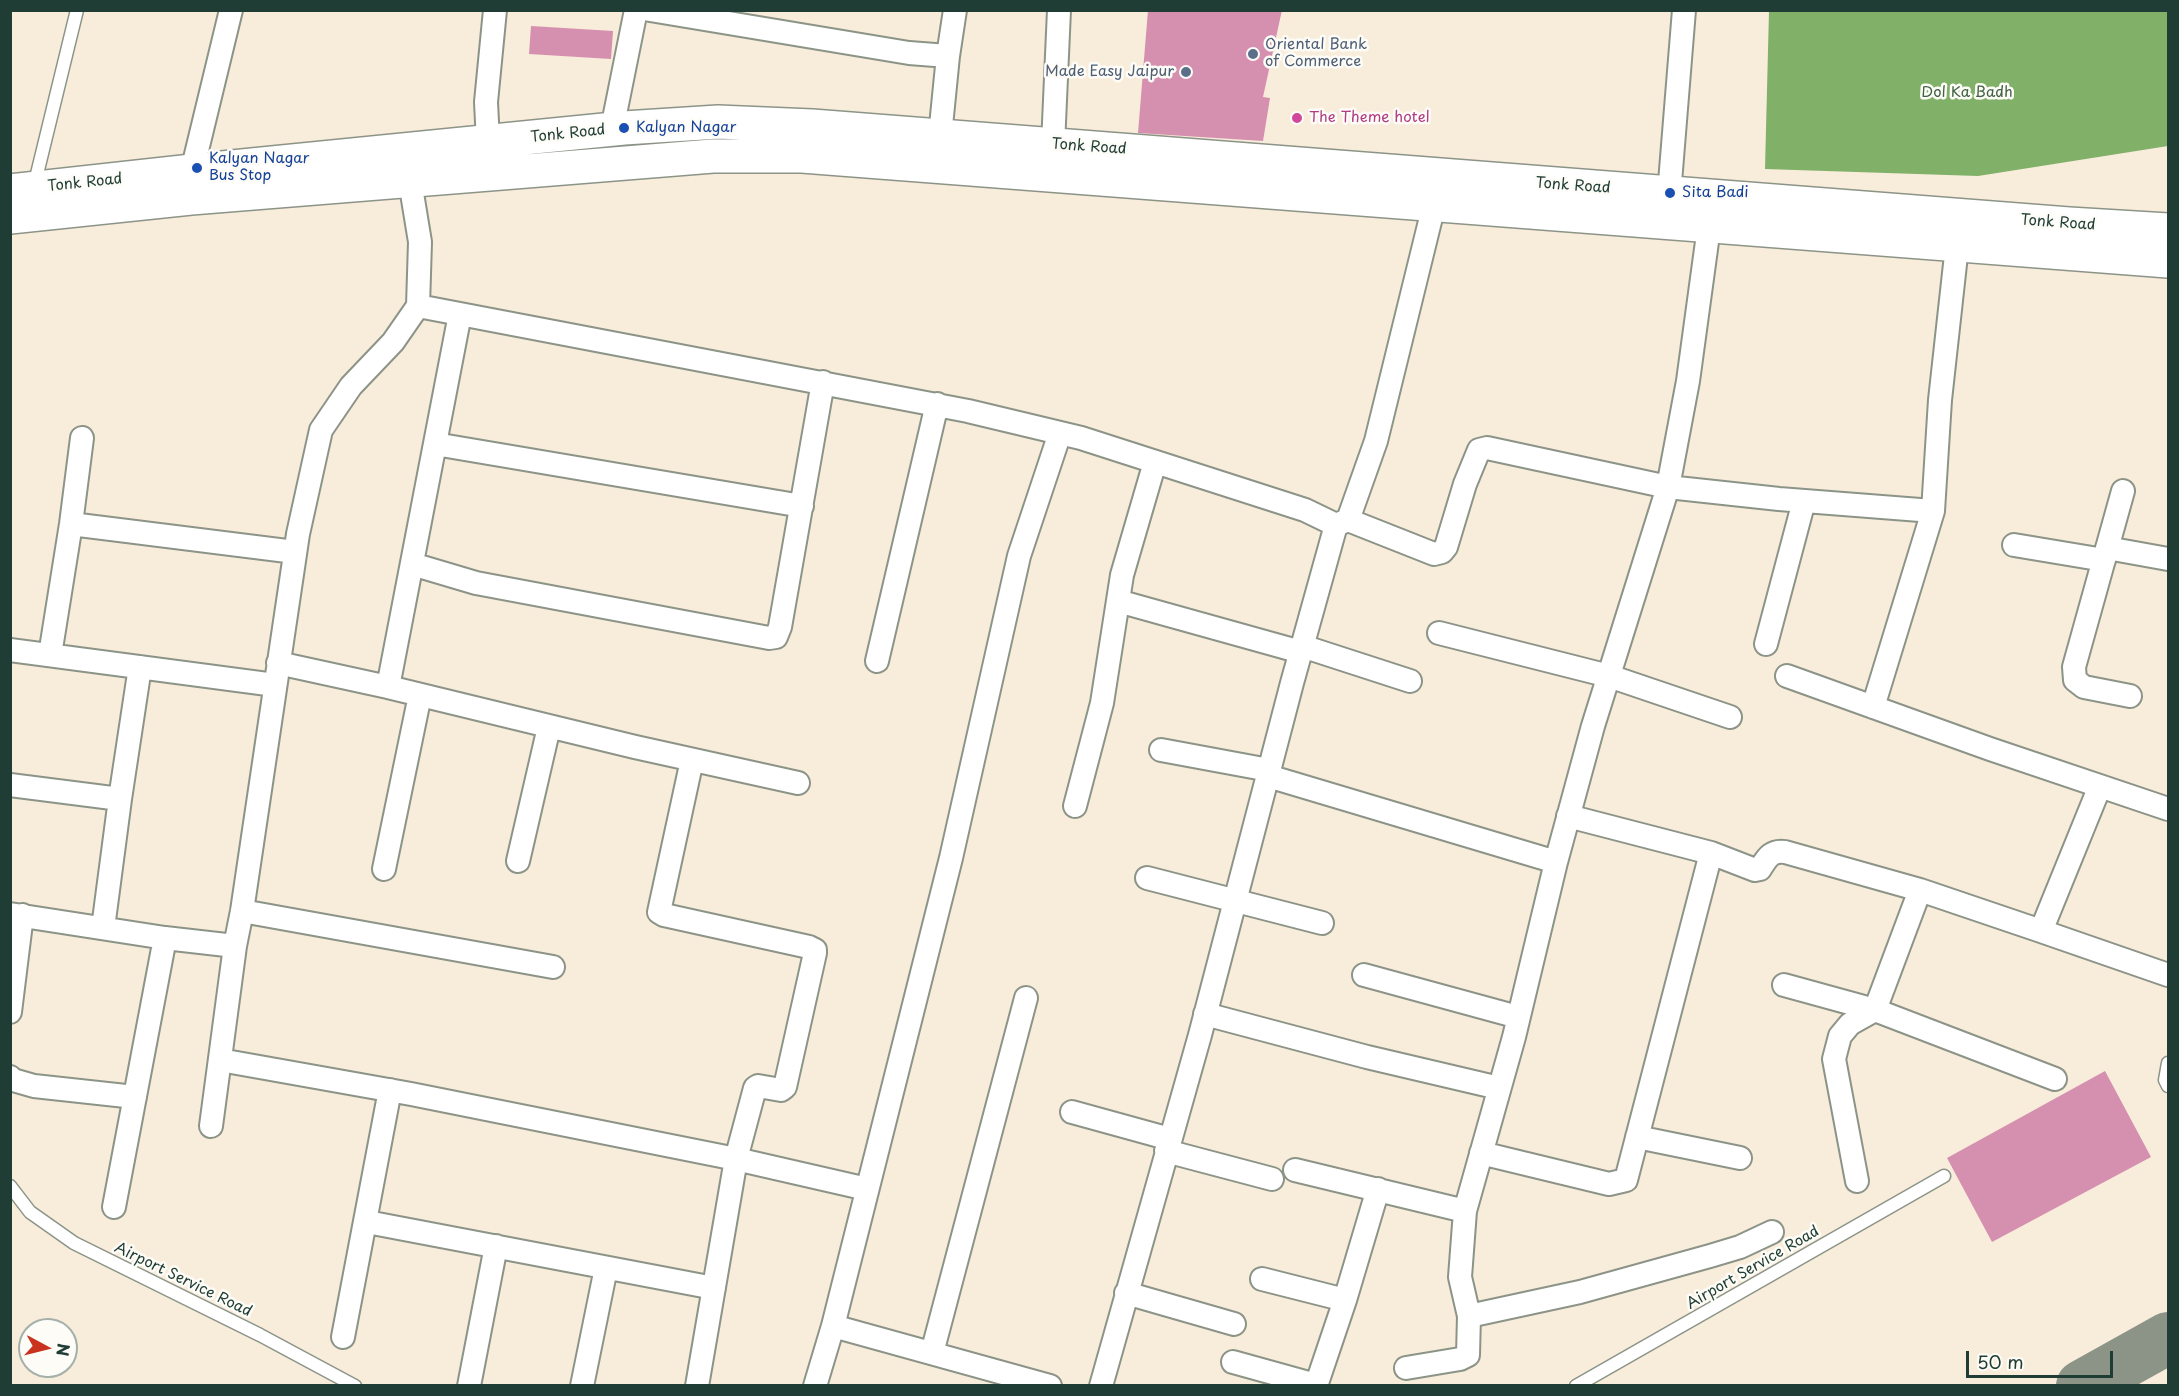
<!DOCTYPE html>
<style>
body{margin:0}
#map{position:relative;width:2179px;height:1396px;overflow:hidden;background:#f8ecdb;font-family:"Playpen Sans",sans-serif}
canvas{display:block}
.frame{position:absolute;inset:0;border:12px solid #1f3d34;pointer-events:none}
.north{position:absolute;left:18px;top:1318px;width:60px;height:60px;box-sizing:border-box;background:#fdfcf7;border:2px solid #a4b0a9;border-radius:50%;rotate:97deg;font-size:16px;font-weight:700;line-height:24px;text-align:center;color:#1f3d34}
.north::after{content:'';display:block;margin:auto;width:21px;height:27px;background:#c8321e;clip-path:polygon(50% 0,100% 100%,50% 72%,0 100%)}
.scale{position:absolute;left:1966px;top:1351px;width:147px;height:27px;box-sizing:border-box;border:3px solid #1f3d34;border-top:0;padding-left:8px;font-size:18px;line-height:21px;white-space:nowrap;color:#1f3d34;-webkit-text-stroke:4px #fdfcf7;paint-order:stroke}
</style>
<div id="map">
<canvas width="2179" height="1396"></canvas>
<div class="frame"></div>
<div class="north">N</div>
<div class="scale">50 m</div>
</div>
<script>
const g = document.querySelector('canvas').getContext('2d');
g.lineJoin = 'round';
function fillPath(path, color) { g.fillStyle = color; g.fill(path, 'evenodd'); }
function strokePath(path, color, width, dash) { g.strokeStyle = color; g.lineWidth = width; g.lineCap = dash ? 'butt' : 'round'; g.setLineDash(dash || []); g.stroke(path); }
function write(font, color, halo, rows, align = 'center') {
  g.font = font + ' "Playpen Sans",sans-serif'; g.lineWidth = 5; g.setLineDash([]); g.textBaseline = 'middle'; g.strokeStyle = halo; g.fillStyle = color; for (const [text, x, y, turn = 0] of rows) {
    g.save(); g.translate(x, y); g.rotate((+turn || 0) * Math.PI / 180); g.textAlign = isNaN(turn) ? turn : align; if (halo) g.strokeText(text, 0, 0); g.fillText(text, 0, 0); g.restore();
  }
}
const forest = new Path2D(`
 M1769 11H2168V146L1978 176 1765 169Z`);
const taxiway = new Path2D(`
 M2082 1386 2168 1338`);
const building = new Path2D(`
 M1148 10H1282L1263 97 1270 98 1263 141 1138 133Z
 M531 26 613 31 611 59 529 54Z
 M2105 1071 2151 1157 1992 1242 1947 1158Z`);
const lane = new Path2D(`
 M38 187 37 174 77 10
 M2168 1063 2165 1080 2168 1086
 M10 1186 30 1212 74 1243 260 1335 355 1386
 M1576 1386 1944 1176`);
const street = new Path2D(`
 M650 10 909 53 948 56
 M612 129 636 10
 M940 136 948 56 955 10
 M488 142 486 102 495 10
 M1053 145 1059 10
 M192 171 231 10
 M410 181 420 242 418 306 968 411 1081 438 1305 510 1336 525
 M1668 207 1684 10
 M1709 227 1688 381 1668 487 1779 499 1933 511
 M460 314 388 687 635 747 798 783
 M435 444 802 506
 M2123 491 2074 667 2075 680 2084 687 2130 696
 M1348 520 1434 554 1442 552 1446 547 1465 484 1479 450 1487 448 1668 487 1593 726 1556 862 1514 1037 1465 1211 1460 1277 1469 1316 1580 1292 1710 1256 1740 1247 1772 1232
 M71 524 295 552
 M2014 545 2104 560
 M2107 548 2168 559
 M412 564 476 583 769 638 776 637 780 627 823 382
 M1118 601 1301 652
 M1439 633 1609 676 1730 717
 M1766 644 1804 501
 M1302 646 1410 681
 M10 650 275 685
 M50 655 71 524 82 438
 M877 661 937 404
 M278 663 388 687
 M1787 676 1990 749 2168 809
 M1873 707 1933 511 1940 400 1957 246
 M1161 750 1269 770
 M1268 776 1556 862
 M10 785 120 799 140 667
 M2100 786 2041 931 2168 975
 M1075 806 1102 703 1122 575 1155 462
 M1711 853 1755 870 1760 869C1767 858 1771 850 1785 852L1920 890 2041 931
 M518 861 549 727
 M384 869 420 695
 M1147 878 1322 923
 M1920 890 1875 1010 2055 1079
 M242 911 553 967
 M10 914 165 938
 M103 928 120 799
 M1364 975 1518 1017
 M1784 985 1875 1010
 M10 1012 22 915
 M1205 1014 1367 1057 1499 1088
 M220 1060 411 1094 736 1159 755 1088 758 1086 781 1090 785 1087 815 953V950L809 947 664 915 659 912 692 760
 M10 1077 13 1080 34 1086 135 1097
 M1072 1112 1170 1139
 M211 1126 235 946
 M1637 1137 1740 1158
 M1166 1151 1272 1179
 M1481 1153 1609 1184 1626 1180 1711 853 1568 816
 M1295 1170 1465 1211
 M1857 1181 1834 1059 1840 1036 1850 1024 1875 1010
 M114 1207 165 938 235 946 242 911 298 534 321 430 351 386 393 342 418 306
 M367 1222 714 1288
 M1262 1279 1345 1300 1378 1189
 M1126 1293 1234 1324
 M833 1326 951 858 1019 556 1060 433
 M343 1337 390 1090
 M932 1353 1026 998
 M1233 1362 1316 1385
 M1406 1368 1460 1359 1468 1355 1469 1316
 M469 1386 496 1246
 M582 1386 606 1268
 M697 1386 736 1159 867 1189
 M815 1386 833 1326 1050 1386
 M1101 1386 1200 1035 1292 683 1336 525 1348 520 1376 441 1434 205
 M1316 1386 1345 1300`);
const primary = new Path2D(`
 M10 191 192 171 624 128 718 122 812 126 2069 224 2168 230
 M10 217 191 198 713 156H802L2168 261`);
const markers = [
 [1253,54,6,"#5c6f8a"],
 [1186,72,6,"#5c6f8a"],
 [1297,118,6,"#d1479c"],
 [624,128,6,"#1a4fb4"],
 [197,168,6,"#1a4fb4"],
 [1670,193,6,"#1a4fb4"]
];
const serviceNames = [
 ["Oriental Bank",1265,45],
 ["of Commerce",1265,62],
 ["Made Easy Jaipur",1174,72,"right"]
];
const parkNames = [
 ["Dol Ka Badh",1967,93]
];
const hotelNames = [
 ["The Theme hotel",1309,118]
];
const transitNames = [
 ["Kalyan Nagar",636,128],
 ["Kalyan Nagar",209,159],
 ["Bus Stop",209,176],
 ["Sita Badi",1682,193]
];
const streetNames = [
 ["Tonk Road",568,134,-6],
 ["Tonk Road",1089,147,4],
 ["Tonk Road",85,183,-6],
 ["Tonk Road",1573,186,4],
 ["Tonk Road",2058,223,4],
 ["Airport Service Road",1753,1268,-30],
 ["Airport Service Road",183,1280,26]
];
fillPath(forest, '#81b068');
strokePath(taxiway, '#8c9488', 52);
fillPath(building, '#d590b0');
strokePath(lane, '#8c9488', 15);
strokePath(street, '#8c9488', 26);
strokePath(primary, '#8c9488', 36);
strokePath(lane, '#fff', 12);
strokePath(street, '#fff', 22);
strokePath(primary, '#fff', 33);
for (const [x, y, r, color] of markers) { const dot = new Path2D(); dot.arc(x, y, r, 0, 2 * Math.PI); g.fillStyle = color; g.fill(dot); strokePath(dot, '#fdfcf7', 2); }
write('15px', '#4e5e75', '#fdfcf7', serviceNames, 'left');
write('15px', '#406145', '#fdfcf7', parkNames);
write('15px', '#b23c85', '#fdfcf7', hotelNames, 'left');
write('15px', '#164399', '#fdfcf7', transitNames, 'left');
write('15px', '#1f3d34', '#fdfcf7', streetNames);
</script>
